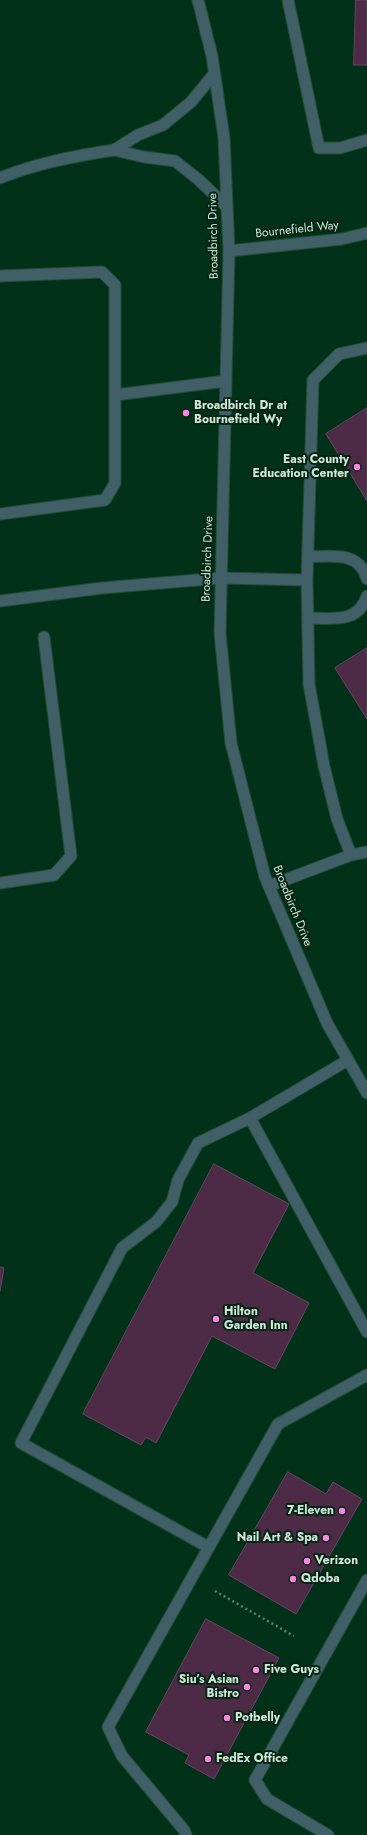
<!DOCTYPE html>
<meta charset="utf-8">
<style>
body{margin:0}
canvas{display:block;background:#013119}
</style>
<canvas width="367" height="1835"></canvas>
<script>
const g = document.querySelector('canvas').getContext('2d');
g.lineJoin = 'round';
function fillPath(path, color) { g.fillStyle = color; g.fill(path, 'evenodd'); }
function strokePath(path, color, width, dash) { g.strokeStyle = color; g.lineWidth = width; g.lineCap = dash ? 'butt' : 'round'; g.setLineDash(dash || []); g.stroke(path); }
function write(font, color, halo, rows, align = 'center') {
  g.font = font + ' Jost,sans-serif'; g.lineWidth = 4; g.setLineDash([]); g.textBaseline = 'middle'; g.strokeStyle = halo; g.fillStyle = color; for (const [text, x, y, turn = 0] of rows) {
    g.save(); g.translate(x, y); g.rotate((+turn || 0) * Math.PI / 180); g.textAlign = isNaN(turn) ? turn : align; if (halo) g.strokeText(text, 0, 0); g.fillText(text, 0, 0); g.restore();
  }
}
const building = new Path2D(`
 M356 0H367V65H354Z
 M367 408V501L326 434Z
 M367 648V719L335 668Z
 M214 1164 289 1204 253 1273 309 1303 275 1369 212 1336 156 1443 146 1437 141 1445 83 1414Z
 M0 1267 4 1268 0 1291Z
 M288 1472 326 1494 333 1482 362 1499 296 1614 229 1575Z
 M206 1619 279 1658 214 1779 185 1763 189 1755 146 1732Z`);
const path = new Path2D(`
 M215 1591 294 1636`);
const service = new Path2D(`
 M288 0 319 148H340L367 140
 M0 178C37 163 75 156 114 150
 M0 276 102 272 115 285V483L105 500 0 514
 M115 395 226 381
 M308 557C331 556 360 551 367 579
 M307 580 313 380 339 354 367 348
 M0 601 102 588 221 578 307 580 309 684 324 766 337 819 351 855 269 886
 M308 618C332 618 358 624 367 596
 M351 855 367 852
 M0 883 54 875 71 856 44 637
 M348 1060 250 1118 367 1332
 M208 1547 21 1443 122 1248 156 1222 172 1202 178 1180 198 1143 250 1118
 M186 1835 184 1830 122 1756 108 1727 278 1424 367 1375
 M328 1835 267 1799 255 1780 367 1580`);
const minor = new Path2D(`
 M229 251 342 239 367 233`);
const tertiary = new Path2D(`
 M198 0 212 56 224 138 229 251 220 633 231 743 265 877 327 1023 367 1093
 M114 150 144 157 175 161 199 180 227 207
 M114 150 138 135 163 125 191 102 214 74`);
const markers = [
 [186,413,4,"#fc86e4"],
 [357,467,4,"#fc86e4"],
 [216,1319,4,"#fc86e4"],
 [342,1511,4,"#fc86e4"],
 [326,1538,4,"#fc86e4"],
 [307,1561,4,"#fc86e4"],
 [293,1579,4,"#fc86e4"],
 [256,1670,4,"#fc86e4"],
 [247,1687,4,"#fc86e4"],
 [227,1718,4,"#fc86e4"],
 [208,1759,4,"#fc86e4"]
];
const streetNames = [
 ["Bournefield Way",297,230,-6],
 ["Broadbirch Drive",214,236,-91],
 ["Broadbirch Drive",208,559,-88],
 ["Broadbirch Drive",292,906,68]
];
const poiNames = [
 ["Broadbirch Dr at",194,406],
 ["Bournefield Wy",194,420],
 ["East County",349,460,"right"],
 ["Education Center",349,474,"right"],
 ["Hilton",224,1312],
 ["Garden Inn",224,1326],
 ["7-Eleven",334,1511,"right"],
 ["Nail Art & Spa",318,1538,"right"],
 ["Verizon",315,1561],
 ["Qdoba",301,1579],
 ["Five Guys",264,1670],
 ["Siu’s Asian",239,1680,"right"],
 ["Bistro",239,1694,"right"],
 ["Potbelly",235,1718],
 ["FedEx Office",216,1759]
];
fillPath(building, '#4d2a45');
strokePath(building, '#6b4662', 1);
strokePath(service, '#224e38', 13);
strokePath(minor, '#224e38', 13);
strokePath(tertiary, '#224e38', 13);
strokePath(path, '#5d826e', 2.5, [2, 3]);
strokePath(service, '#405f67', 11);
strokePath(minor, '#405f67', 11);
strokePath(tertiary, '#405f67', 11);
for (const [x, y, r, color] of markers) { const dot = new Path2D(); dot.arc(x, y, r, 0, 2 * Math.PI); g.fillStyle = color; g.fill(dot); strokePath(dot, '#042513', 1.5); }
write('12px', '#d0e8d8', '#042513', streetNames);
write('bold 12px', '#d0e8d8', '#042513', poiNames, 'left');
</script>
